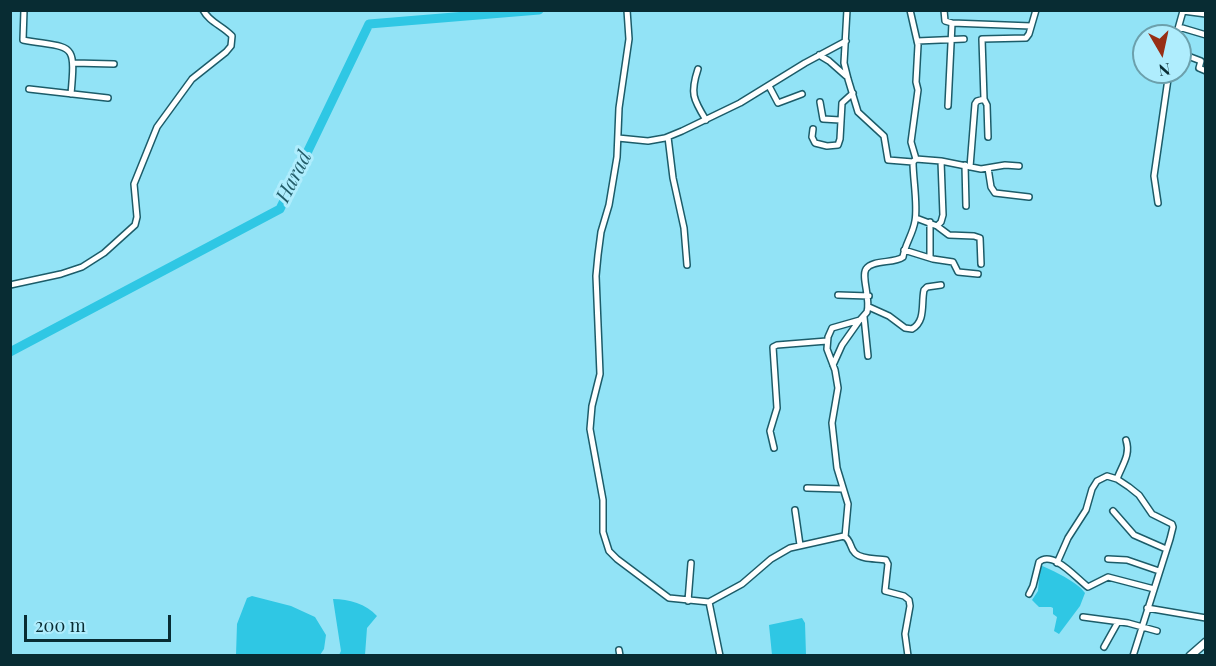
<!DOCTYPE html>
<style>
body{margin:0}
#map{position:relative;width:1216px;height:666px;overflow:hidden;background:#92e3f6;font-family:"Playfair Display",serif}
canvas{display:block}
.frame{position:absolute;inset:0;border:12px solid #082c33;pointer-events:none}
.north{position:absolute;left:1132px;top:24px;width:60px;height:60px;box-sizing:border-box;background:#afedfd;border:2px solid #6ca0ac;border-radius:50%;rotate:171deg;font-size:16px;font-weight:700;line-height:24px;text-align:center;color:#082c33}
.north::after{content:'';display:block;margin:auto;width:21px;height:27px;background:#972f15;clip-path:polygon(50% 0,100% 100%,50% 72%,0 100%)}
.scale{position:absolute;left:24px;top:615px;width:147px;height:27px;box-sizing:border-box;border:3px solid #082c33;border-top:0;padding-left:8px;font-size:18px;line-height:21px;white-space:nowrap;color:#082c33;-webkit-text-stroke:4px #afedfd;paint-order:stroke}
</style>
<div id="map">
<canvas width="1216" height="666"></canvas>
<div class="frame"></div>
<div class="north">N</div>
<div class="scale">200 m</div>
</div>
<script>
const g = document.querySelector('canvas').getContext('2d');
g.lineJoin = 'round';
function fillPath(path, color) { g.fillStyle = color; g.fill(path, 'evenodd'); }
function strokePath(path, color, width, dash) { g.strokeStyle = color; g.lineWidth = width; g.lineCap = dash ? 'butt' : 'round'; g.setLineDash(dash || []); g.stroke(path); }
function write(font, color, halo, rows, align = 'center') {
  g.font = font + ' "Playfair Display",serif'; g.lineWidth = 6; g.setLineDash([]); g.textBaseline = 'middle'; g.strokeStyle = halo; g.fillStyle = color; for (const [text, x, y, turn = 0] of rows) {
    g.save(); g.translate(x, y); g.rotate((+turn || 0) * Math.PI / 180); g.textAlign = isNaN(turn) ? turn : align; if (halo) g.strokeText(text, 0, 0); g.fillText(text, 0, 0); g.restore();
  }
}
const water = new Path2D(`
 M1040 565C1052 570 1078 582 1085 593L1080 606 1059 634 1054 631 1057 617 1053 614V608L1051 607H1039L1032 600 1038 591Z
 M252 596 291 606 315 617 326 635 324 649 320 655H236L237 624 247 598Z
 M333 599C349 599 366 604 377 616L367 628 365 655H339L341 651Z
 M802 618 805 623 806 655H772L769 625Z`);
const river = new Path2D(`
 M10 352 280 209 369 24 539 10`);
const minor = new Path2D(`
 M24 10 23 40C73 49 76 40 71 94
 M627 10 629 39 619 108 617 157 609 205 601 232 598 255 596 276 600 374 592 406 590 429 603 500V532L609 551 617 559 669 598 709 602 742 584 771 559 790 548 844 536C852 541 849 547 855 553 862 560 877 558 886 560L888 564 885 591 904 596 909 600 910 606 905 634 908 656
 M847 10 844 63 848 79 858 112 884 136 888 160 913 162
 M910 10 918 45 916 82 918 90 911 142 916 159 941 161 981 169 1005 165 1019 166
 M944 10 945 21 952 23 1031 26
 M1179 27 1206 35
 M1176 36 1183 11 1206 14
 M917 41 964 39
 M1180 53 1201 61 1199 68 1206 71
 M819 55 829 61 846 76
 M74 63 114 64
 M698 69C690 93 693 99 706 120
 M769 86 778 103 802 94
 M29 89 108 98
 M820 102 823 119 840 120
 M948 106 952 23
 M813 129 812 137 815 143 827 146 838 145 840 139 842 103 853 93
 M668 137 673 178 684 228 687 265
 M988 137 987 105 984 99 982 39 1026 38 1029 34 1036 10
 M618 138 648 141 665 138 682 131 740 103 805 63 846 41
 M965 165 966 206
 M970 167 975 104 977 101 984 99
 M988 168 991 187 995 193 1029 197
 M1158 203 1154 176 1169 72
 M916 218 937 226 949 235 974 236 980 238 981 264
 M937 226 941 222 943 215 941 161
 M904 250 933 259 953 262 958 272 978 274
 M930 258V222
 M10 285 61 274 82 267 104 253 135 225 137 217 134 184 157 127 192 79 226 52 231 46 232 36C223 26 209 22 203 10
 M838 295 869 296
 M869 307 889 316 905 328 912 329C926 321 921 304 924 290L927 287 941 285
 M864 317 868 356
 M833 365 842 345 859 321
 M774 448 770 431 777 408 773 347 777 345 827 341
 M1117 479C1122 465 1131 455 1126 440
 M807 488 843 489
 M795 510 800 545
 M1113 511 1134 535 1166 549
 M845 537 848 504 837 468 832 423 838 388 835 370 827 349 828 337 832 328 860 320 867 312C871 299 861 277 866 269 873 259 894 264 903 257 905 244 913 234 915 221 918 205 913 179 913 162L916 159
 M1108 559 1127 560 1159 571
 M1057 563 1068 538 1086 510 1092 489 1097 481 1107 476 1117 479 1129 487 1139 495 1152 514 1172 524 1173 527 1170 539 1133 656
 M1029 594 1033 586 1039 562C1053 550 1076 578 1088 587L1108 577 1154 589
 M688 601 691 563
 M709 602 720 656
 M1147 608 1206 618
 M1083 617 1128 623 1157 631
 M1104 647 1118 622
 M619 650 620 656`);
const tertiary = new Path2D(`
 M1190 656 1206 642`);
const waterNames = [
 ["Harad",294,177,-63]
];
fillPath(water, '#2fc7e4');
strokePath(river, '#2fc7e4', 9);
strokePath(minor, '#1c5c69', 8);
strokePath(tertiary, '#1c5c69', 10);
strokePath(minor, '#fff', 5);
strokePath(tertiary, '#fff', 7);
write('italic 20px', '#225c68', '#afedfd', waterNames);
</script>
